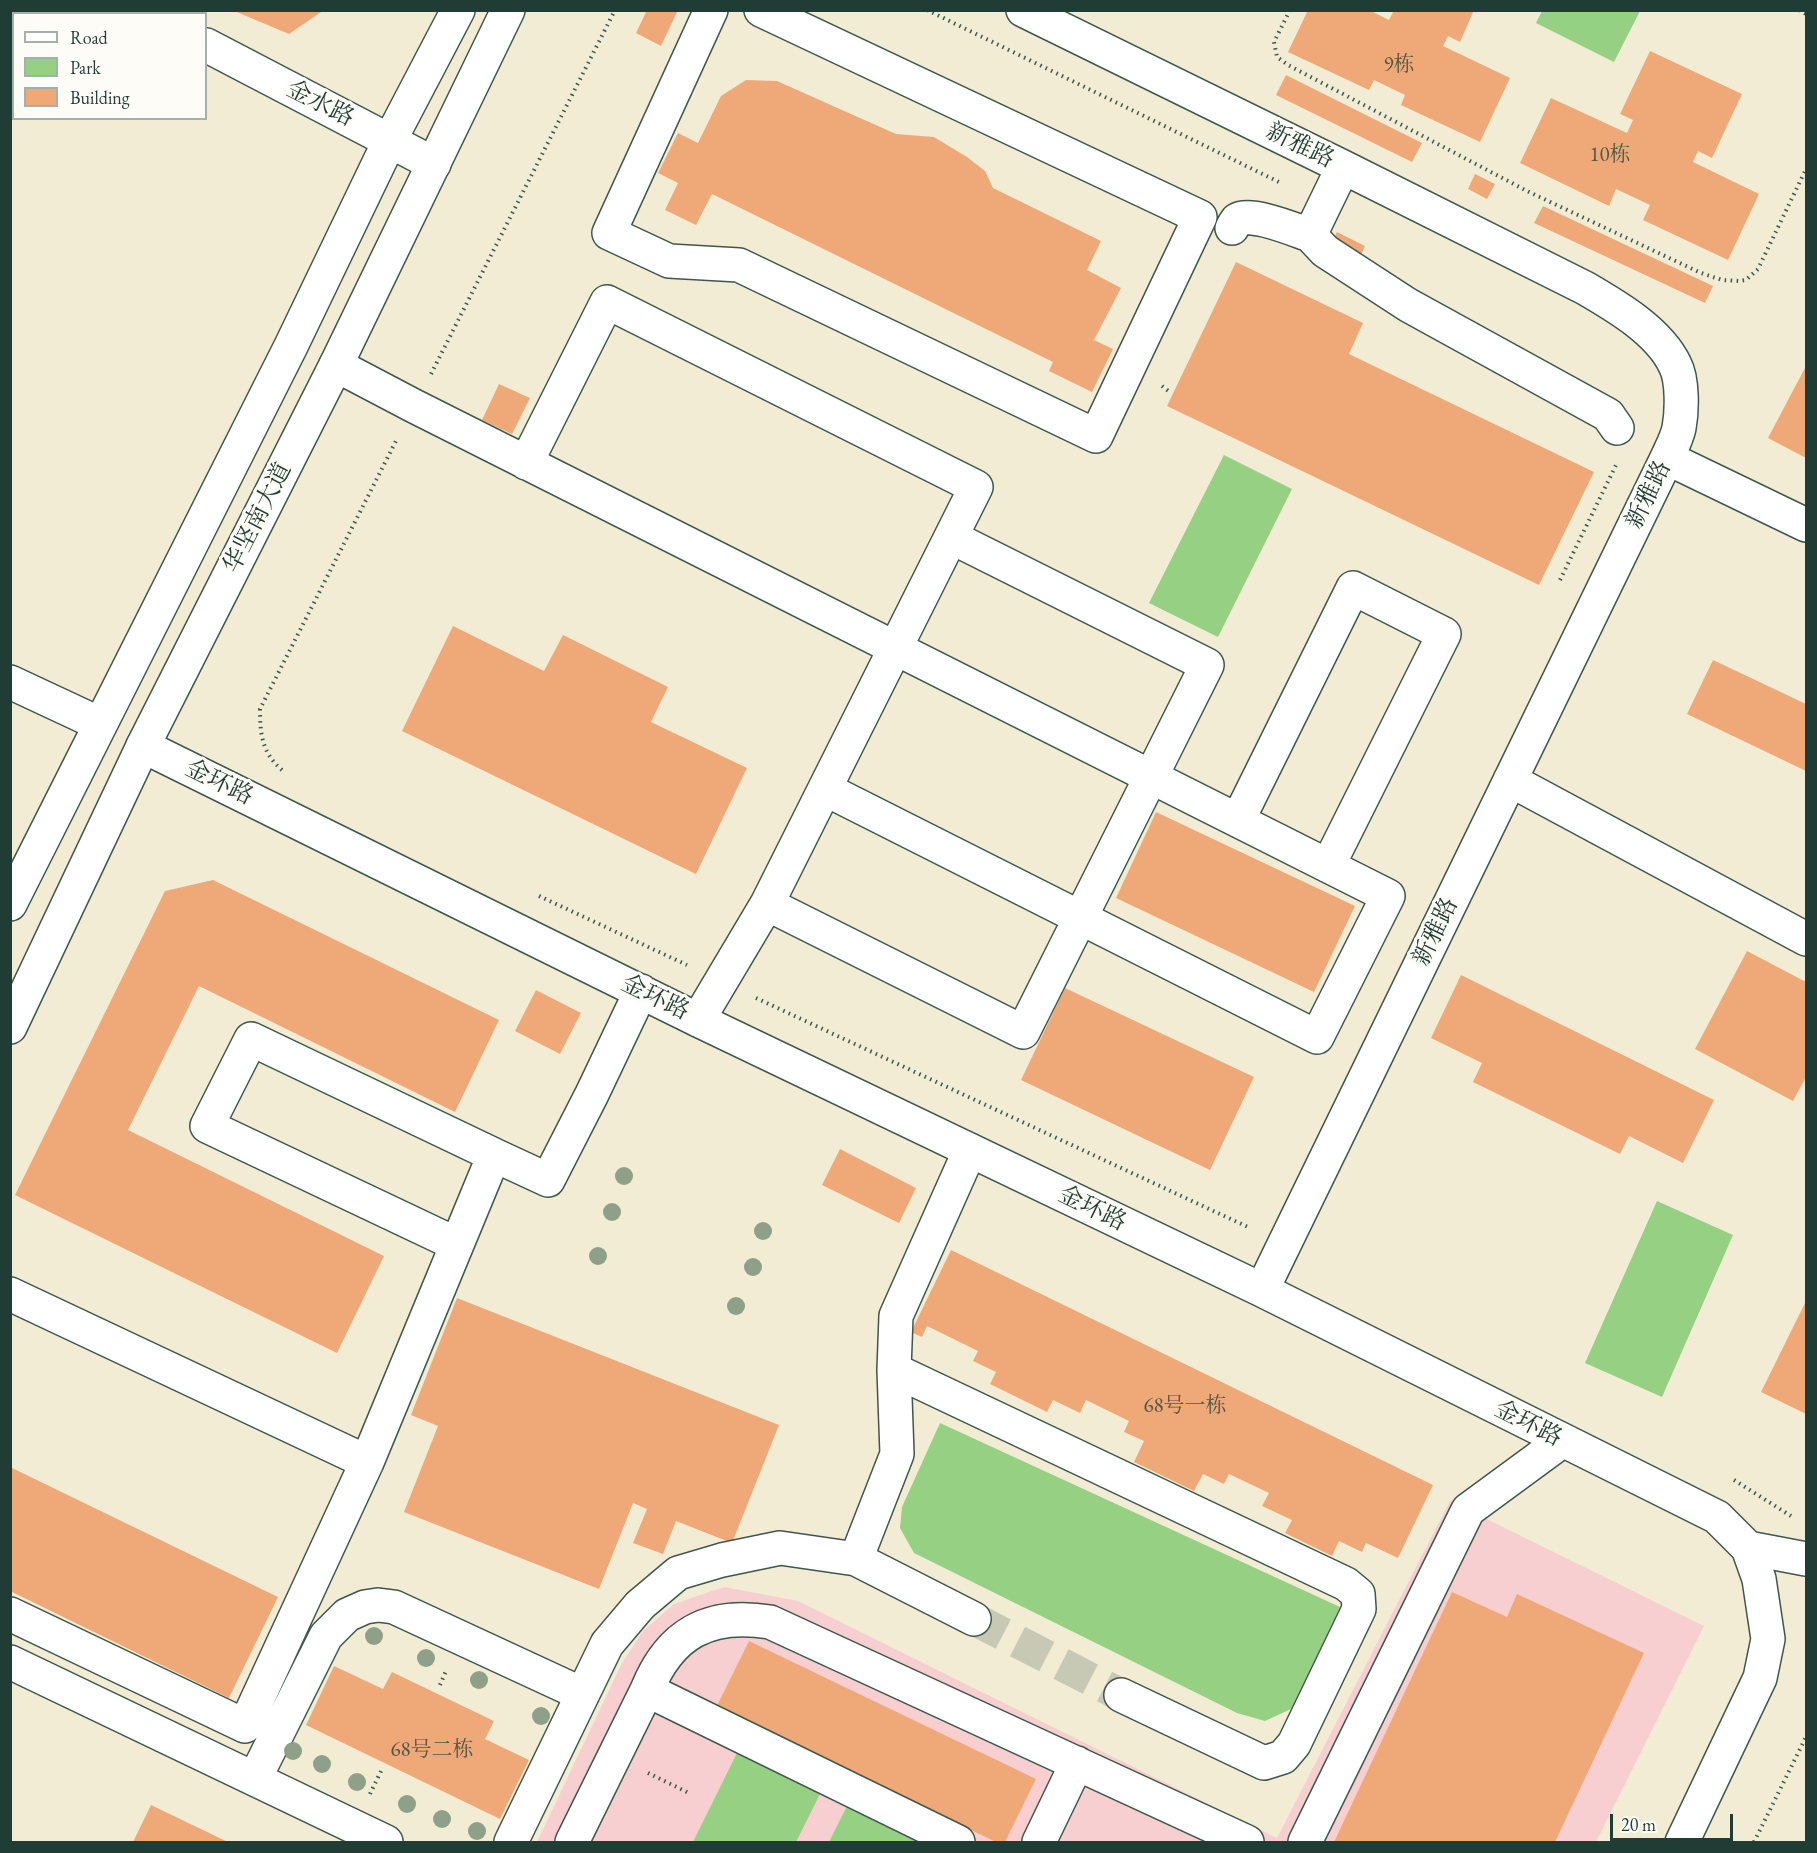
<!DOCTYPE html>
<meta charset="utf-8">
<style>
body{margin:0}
#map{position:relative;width:1817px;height:1853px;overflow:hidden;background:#f2ecd5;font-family:"EB Garamond",serif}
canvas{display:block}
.frame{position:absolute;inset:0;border:12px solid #1f3d34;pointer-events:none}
.legend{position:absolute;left:12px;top:12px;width:195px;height:108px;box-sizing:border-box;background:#fdfcf7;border:2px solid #a4b0a9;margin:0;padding:8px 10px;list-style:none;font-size:18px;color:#1f3d34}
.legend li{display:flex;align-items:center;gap:12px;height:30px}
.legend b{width:30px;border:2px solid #a4b0a9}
.scale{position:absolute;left:1610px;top:1814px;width:123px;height:27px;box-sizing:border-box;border:3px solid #1f3d34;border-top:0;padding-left:8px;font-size:18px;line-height:21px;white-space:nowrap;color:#1f3d34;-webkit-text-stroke:4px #fdfcf7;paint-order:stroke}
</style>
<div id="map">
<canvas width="1817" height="1853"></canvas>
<div class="frame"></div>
<ul class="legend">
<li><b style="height:8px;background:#fff"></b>Road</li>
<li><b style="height:16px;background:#96d083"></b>Park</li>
<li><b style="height:16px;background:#efa978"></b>Building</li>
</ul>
<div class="scale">20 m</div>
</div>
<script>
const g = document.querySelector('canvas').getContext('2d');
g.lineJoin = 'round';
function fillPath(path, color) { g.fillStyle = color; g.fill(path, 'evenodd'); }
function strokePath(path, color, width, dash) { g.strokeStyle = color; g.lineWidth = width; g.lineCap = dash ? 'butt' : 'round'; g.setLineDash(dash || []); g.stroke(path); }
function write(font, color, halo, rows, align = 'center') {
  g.font = font + ' "EB Garamond","Noto Serif SC",serif'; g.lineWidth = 6; g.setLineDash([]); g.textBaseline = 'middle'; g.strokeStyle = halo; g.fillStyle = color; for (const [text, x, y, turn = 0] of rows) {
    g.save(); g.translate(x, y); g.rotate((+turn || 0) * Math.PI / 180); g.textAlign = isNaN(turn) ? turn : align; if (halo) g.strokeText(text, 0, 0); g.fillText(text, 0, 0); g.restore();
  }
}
const built = new Path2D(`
 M1450 1501 1704 1626 1596 1842H537L622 1663 643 1631 674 1604 724 1587 798 1601 1277 1838Z`);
const green = new Path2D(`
 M1542 11V10L1640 11 1614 62 1536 23Z
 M1224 455 1292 489 1218 637 1149 603Z
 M1657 1201 1733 1235 1662 1397 1585 1363Z
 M940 1423 1340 1607 1291 1709 1265 1721 1237 1713 914 1553 900 1528 902 1507Z
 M737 1753 820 1794 796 1842H693Z
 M847 1806 920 1842H829Z`);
const building = new Path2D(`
 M232 10H324L289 34Z
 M647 10H678L661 46 636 33Z
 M1308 10H1369L1389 20 1394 10H1474L1460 42 1448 36 1443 46 1510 78 1480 142 1401 105 1405 95 1374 80 1369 90 1288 52Z
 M1650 51 1742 94 1712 158 1698 151 1693 162 1759 194 1728 260 1643 220 1650 205 1616 189 1609 206 1520 163 1551 98 1627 133 1633 120 1620 114Z
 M1286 75 1422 143 1412 162 1276 95Z
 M746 80 777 81 896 134 934 137 967 157 985 171 993 188 1101 241 1087 270 1121 288 1094 340 1113 349 1092 392 1049 371 1053 362 712 194 696 225 665 210 678 183 658 173 678 133 698 143 721 96Z
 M1475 174 1495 184 1487 199 1468 189Z
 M1543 206 1713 286 1705 303 1534 223Z
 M1337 232 1365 246 1360 257 1332 243Z
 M1236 262 1363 323 1349 354 1594 472 1539 585 1167 406Z
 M1806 366V458L1768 438Z
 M499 384 530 398 512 434 482 420Z
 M453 626 544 671 563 635 668 687 651 722 747 768 696 874 402 731Z
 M1713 660 1806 704V771L1687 714Z
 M1156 812 1355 906 1314 992 1116 898Z
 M213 880 499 1020 455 1112 199 986 128 1130 384 1256 337 1353 15 1195 165 891Z
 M1747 951 1806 982V1077L1793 1101 1695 1049Z
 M1461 975 1714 1100 1683 1163 1629 1136 1620 1154 1473 1082 1482 1063 1431 1038Z
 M1065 988 1254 1077 1210 1170 1021 1080Z
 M536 990 581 1013 560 1054 515 1031Z
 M840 1149 916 1188 899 1223 822 1185Z
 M951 1250 1433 1485 1398 1558 1366 1543 1362 1552 1339 1541 1332 1556 1285 1533 1292 1520 1262 1506 1269 1493 1229 1474 1224 1484 1203 1474 1194 1491 1134 1462 1144 1441 1124 1432 1129 1421 1086 1400 1080 1413 1053 1400 1047 1412 990 1384 996 1372 973 1361 978 1351 927 1326 922 1337 911 1332Z
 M457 1298 779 1425 732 1543 676 1521 663 1554 633 1543 647 1509 633 1503 599 1589 404 1512 438 1426 411 1415Z
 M1805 1303 1806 1304V1414L1761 1392Z
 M10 1467 278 1597 229 1698 10 1591Z
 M1452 1592 1507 1617 1517 1594 1644 1653 1555 1842H1334Z
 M749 1641 1036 1779 1005 1842H996L716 1708Z
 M334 1666 383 1689 392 1672 494 1721 485 1739 529 1760 500 1819 306 1725Z
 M151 1805 228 1842H133Z`);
const minorTunnel = new Path2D(`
 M974 1619 1121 1695`);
const path = new Path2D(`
 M927 10 1281 183
 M1290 10 1274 42 1277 57 1288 65 1527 191 1701 273 1722 280 1739 281 1746 280 1758 269 1806 169
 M1799 10 1806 14
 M431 374 615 10
 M1162 386 1171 393
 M1560 580 1616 465
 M282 770C262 753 260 734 260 709L397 439
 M539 896 687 965
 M756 998 1250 1228
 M1734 1480 1791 1516
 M440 1685 446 1671
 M648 1773 691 1794
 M370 1794 382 1769
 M1754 1842 1806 1737`);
const minor = new Path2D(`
 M138 10 144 14
 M711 10 609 233 669 261 739 265 1096 436 1200 217 761 10
 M1023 10 1343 167 1585 288C1616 306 1659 331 1675 365 1683 380 1682 412 1679 428 1677 438 1671 449 1667 458L1262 1290
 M206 45 434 164
 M1343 167 1310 235 1325 251 1408 305 1608 415 1617 428
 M1232 228C1232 227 1237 220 1237 220 1250 211 1295 230 1310 235
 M336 365 414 406 1388 896 1317 1037 825 789
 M1667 458 1806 525
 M526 463 607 302 976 487 767 904 698 1020
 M10 682 100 724
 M143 746 698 1020 1262 1290 1717 1517 1748 1548 1759 1579 1768 1639 1760 1678 1682 1842
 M1510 780 1806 939
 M1238 820 1353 588 1444 634 1328 866
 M767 904 1023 1032 1207 665 951 537
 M456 1244 207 1126 251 1039 494 1155
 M10 1294 367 1462
 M894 1370 1346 1584 1358 1594 1359 1609 1294 1744 1283 1757 1264 1763 1121 1695
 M1748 1548 1806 1559
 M856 1559 974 1619
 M10 1614 245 1726 367 1462 494 1155 548 1180 592 1094 641 991
 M10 1662 386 1842
 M647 1690C670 1633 709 1612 770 1622L1247 1842
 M255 1778 326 1636 347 1615 365 1607 378 1605 394 1607 582 1694
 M511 1842 607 1644 640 1605 678 1573 722 1560 780 1548 856 1559 897 1454 894 1370 896 1316 970 1150
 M572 1842 647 1690 958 1842
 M1039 1842 1077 1763
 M1305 1842 1468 1510 1562 1441`);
const major = new Path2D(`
 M10 904 291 346 390 140 458 10
 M10 1027 143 746 336 365 508 10`);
const trees = [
 [624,1176],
 [612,1212],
 [763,1231],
 [598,1256],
 [753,1267],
 [736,1306],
 [374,1636],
 [426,1658],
 [479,1680],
 [541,1716],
 [293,1751],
 [322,1764],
 [357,1782],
 [407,1804],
 [442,1819],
 [477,1831]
];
const numberNames = [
 ["9栋",1399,65],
 ["10栋",1610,155],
 ["68号一栋",1185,1406],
 ["68号二栋",432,1750]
];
const streetNames = [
 ["金水路",320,104,27],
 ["新雅路",1300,146,26],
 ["新雅路",1649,495,-64],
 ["华坚南大道",258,518,-63],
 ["金环路",219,783,26],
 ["新雅路",1436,932,-64],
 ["金环路",655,998,26],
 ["金环路",1092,1209,26],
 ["金环路",1528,1424,27]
];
fillPath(built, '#f7cfd0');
fillPath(green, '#96d083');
fillPath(building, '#efa978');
strokePath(minorTunnel, '#c8c9b5', 33, [33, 16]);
strokePath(minor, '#3f574c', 36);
strokePath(major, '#3f574c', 36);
strokePath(path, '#3f574c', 4, [1.5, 4.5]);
strokePath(minor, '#fff', 33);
strokePath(major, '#fff', 33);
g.fillStyle = '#8ea087';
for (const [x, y] of trees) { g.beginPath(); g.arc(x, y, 9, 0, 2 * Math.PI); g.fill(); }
write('21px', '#535845', null, numberNames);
write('24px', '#1f3d34', '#fdfcf7', streetNames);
</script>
